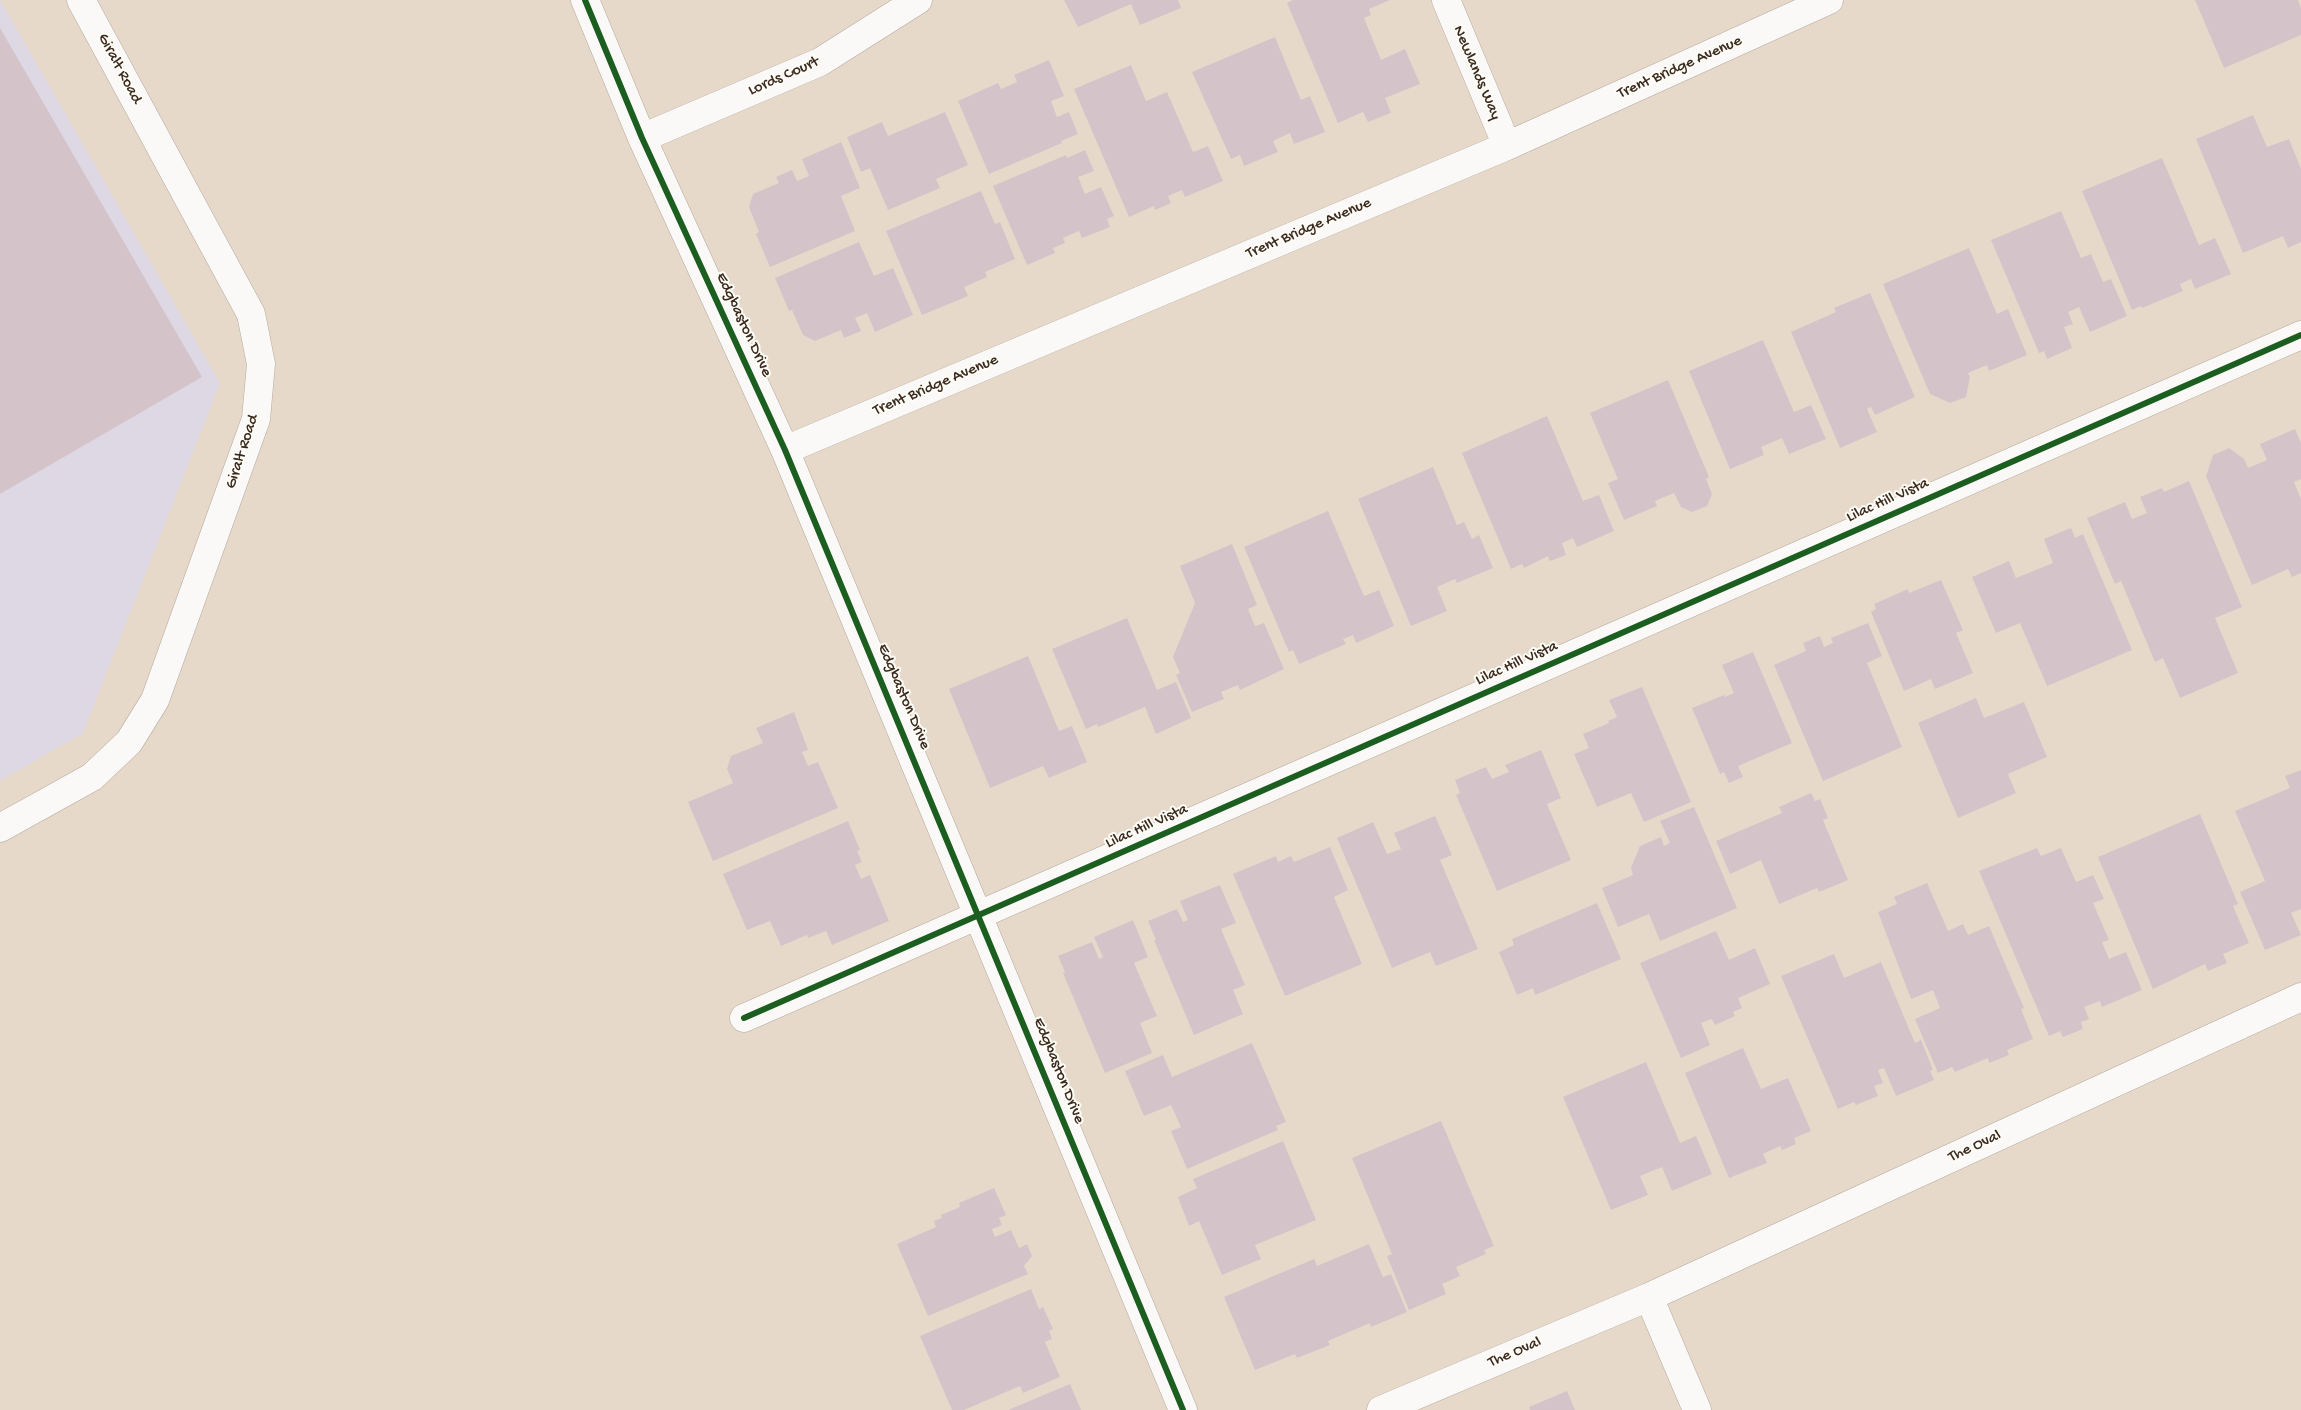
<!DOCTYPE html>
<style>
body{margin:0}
canvas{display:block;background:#e6d9c9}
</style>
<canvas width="2301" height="1410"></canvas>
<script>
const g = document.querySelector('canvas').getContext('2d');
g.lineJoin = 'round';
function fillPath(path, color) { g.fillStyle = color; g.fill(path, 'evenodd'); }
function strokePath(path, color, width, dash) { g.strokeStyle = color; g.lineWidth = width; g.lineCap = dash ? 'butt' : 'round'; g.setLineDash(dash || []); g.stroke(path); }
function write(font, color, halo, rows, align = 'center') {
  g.font = font + ' "Gochi Hand",sans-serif'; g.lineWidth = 4; g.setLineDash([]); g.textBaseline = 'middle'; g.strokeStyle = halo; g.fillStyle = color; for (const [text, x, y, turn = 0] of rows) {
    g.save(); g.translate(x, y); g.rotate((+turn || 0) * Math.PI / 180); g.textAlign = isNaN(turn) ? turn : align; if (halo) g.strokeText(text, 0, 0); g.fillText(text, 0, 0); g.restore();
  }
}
const built = new Path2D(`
 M0 0 220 383 83 733 0 781Z`);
const building = new Path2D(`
 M1064 0H1178L1181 8 1140 25 1131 4 1078 27Z
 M1293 0H1390L1369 9 1371 15 1364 18 1381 60 1405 49 1420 84 1385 98 1391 113 1368 122 1363 112 1338 123 1287 3Z
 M2195 0H2298L2301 8V35L2224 68Z
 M0 28 202 377 0 494Z
 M1275 37 1301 100 1310 96 1325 132 1294 144 1290 133 1273 141 1278 152 1244 166 1240 155 1231 159 1192 72Z
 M1049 60 1064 96 1051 101 1057 117 1069 112 1078 134 1061 141 1062 143 989 174 958 101 998 83 1001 89 1017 82 1014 75Z
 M1131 65 1146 101 1167 92 1193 152 1208 146 1223 181 1185 197 1182 190 1168 196 1171 203 1155 210 1154 206 1129 217 1074 89Z
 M945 112 968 165 936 179 940 188 888 210 870 168 861 172 847 137 882 122 888 136Z
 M2253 115 2267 147 2289 139 2301 169V242L2288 248 2283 236 2243 253 2196 139Z
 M841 142 860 188 841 196 855 231 770 267 756 234 759 232 749 207 753 194 779 183 776 177 792 170 797 181 809 176 802 159Z
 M1085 150 1094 171 1078 177 1085 194 1101 187 1114 216 1107 219 1110 227 1082 238 1079 231 1063 238 1065 243 1053 248 1055 253 1027 265 993 186 1066 155 1067 158Z
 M2162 158 2199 245 2215 238 2231 274 2195 289 2191 279 2180 284 2183 291 2142 308 2141 306 2132 310 2082 191Z
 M981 191 995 224 1000 222 1015 259 985 272 987 277 964 287 968 296 922 315 886 231Z
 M2061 211 2081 258 2091 254 2103 282 2111 279 2127 316 2090 332 2079 307 2068 312 2073 324 2064 327 2072 348 2047 359 2044 351 2039 353 1991 240Z
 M859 242 874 276 893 268 913 315 875 332 867 313 855 318 861 331 844 338 841 330 815 341 803 335 792 310 789 311 775 278Z
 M1969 248 1997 314 2008 309 2027 355 1989 371 1987 365 1968 373 1970 377 1966 397 1950 403 1930 394 1883 284Z
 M1870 293 1915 397 1875 415 1871 407 1867 409 1877 432 1840 448 1791 332 1836 312 1834 308Z
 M1763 340 1794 412 1811 405 1826 439 1789 454 1782 438 1761 447 1764 455 1730 469 1689 371Z
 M1668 380 1709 477 1706 479 1712 494 1707 506 1692 512 1681 507 1674 493 1655 501 1657 506 1624 520 1608 483 1618 479 1590 413Z
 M1547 416 1583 501 1599 495 1614 531 1577 547 1573 538 1562 543 1566 555 1550 561 1548 556 1524 568 1522 564 1511 569 1462 453Z
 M2295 429 2301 443V479L2294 482 2301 499V573L2292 577 2288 569 2252 585 2206 476 2213 455 2229 448 2244 459 2248 468 2267 460 2260 444Z
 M1433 467 1457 525 1464 522 1472 539 1479 535 1493 568 1457 583 1455 579 1437 587 1447 611 1411 626 1358 499Z
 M2189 481 2242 607 2215 618 2238 673 2180 698 2163 658 2155 662 2121 581 2115 584 2087 518 2125 502 2132 519 2147 513 2140 497 2162 488 2164 492Z
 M1328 511 1364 596 1379 590 1394 626 1356 643 1353 635 1343 639 1346 644 1299 664 1293 650 1289 652 1244 547Z
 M2071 528 2075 538 2083 534 2132 650 2047 686 2020 623 1996 633 1972 577 2009 561 2016 578 2053 563 2044 539Z
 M1232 544 1257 605 1248 609 1255 626 1264 623 1284 669 1240 690 1238 685 1221 692 1224 699 1192 712 1176 675 1180 673 1173 657 1195 603 1180 566Z
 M1941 580 1963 630 1956 633 1973 673 1935 689 1931 679 1904 691 1871 612 1876 609 1874 604 1908 589 1909 593Z
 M1127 618 1157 690 1176 682 1191 718 1156 734 1145 707 1098 727 1097 724 1086 729 1052 649Z
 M1868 623 1882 656 1867 663 1902 747 1823 781 1774 665 1806 651 1803 643 1820 636 1824 647 1833 643 1831 638Z
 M1753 652 1792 743 1738 766 1743 777 1729 783 1724 772 1720 774 1692 708 1724 695 1725 697 1734 693 1722 665Z
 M1028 656 1059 731 1072 726 1087 762 1049 778 1043 766 990 788 949 689Z
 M1642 687 1691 802 1644 822 1631 793 1597 807 1574 754 1589 748 1583 734 1609 723 1608 721 1617 717 1609 700Z
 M1976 698 1984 718 2024 702 2047 757 2008 774 2016 793 1958 818 1918 723Z
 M794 712 808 750 802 752 808 766 818 762 838 808 713 861 688 802 733 783 727 769 731 756 763 743 756 728Z
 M1541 750 1561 798 1547 804 1571 860 1497 891 1456 795 1460 793 1455 780 1486 767 1492 779 1509 772 1505 765Z
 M2301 770V909L2291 913 2301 935 2265 950 2240 892 2265 881 2235 811 2290 788 2285 776Z
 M1811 793 1815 801 1820 799 1828 818 1823 820 1848 880 1819 892 1817 888 1779 904 1761 860 1730 874 1716 841 1782 813 1779 807Z
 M1694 807 1737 908 1660 941 1649 914 1618 927 1602 888 1633 875 1631 868 1640 846 1661 837 1664 846 1670 843 1660 821Z
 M2200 814 2238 904 2233 906 2249 943 2223 954 2227 963 2208 971 2205 964 2153 989 2098 857Z
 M1435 816 1452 855 1440 860 1478 949 1436 966 1430 952 1392 968 1337 838 1373 822 1387 854 1401 849 1394 833Z
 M848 821 860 850 857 851 862 862 855 865 861 879 870 875 889 921 832 945 826 931 808 938 807 935 781 946 770 921 747 930 723 874Z
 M1330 847 1348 890 1334 897 1362 964 1285 996 1233 874 1276 856 1278 862 1291 856 1294 862Z
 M2037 848 2041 856 2061 848 2076 882 2093 875 2104 899 2093 903 2109 940 2102 942 2109 959 2126 952 2142 990 2102 1007 2100 1001 2084 1007 2089 1019 2081 1022 2083 1029 2063 1037 2060 1031 2049 1036 1979 871Z
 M1927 883 1948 931 1963 924 1968 935 1989 926 2024 1008 2021 1009 2033 1039 2007 1050 2009 1055 1989 1063 1988 1058 1955 1072 1952 1067 1938 1073 1915 1019 1940 1008 1933 990 1911 999 1878 912 1897 904 1894 897Z
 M1220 885 1236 923 1221 929 1245 985 1233 990 1243 1014 1194 1035 1154 940H1156L1148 921 1177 909 1183 922 1188 920 1180 901Z
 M1597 903 1621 959 1535 995 1533 988 1517 995 1499 952 1514 945 1512 939Z
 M1133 920 1148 957 1134 963 1157 1016 1140 1023 1152 1053 1105 1073 1063 973 1065 972 1058 956 1092 942 1099 959 1103 957 1094 937Z
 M1716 931 1729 960 1755 948 1770 984 1738 998 1742 1008 1733 1012 1735 1016 1715 1025 1712 1019 1701 1023 1710 1045 1681 1058 1640 963Z
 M1834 954 1844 978 1881 962 1915 1043 1921 1040 1933 1070 1930 1071 1934 1080 1896 1096 1884 1068 1878 1070 1883 1083 1874 1086 1878 1096 1856 1105 1854 1102 1838 1109 1781 976Z
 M1252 1043 1286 1122 1276 1126 1278 1130 1187 1169 1171 1131 1181 1127 1171 1105 1144 1116 1125 1071 1163 1055 1172 1077Z
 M1743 1048 1761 1089 1788 1078 1811 1131 1794 1138 1796 1144 1782 1150 1780 1146 1763 1154 1767 1163 1729 1178 1685 1073Z
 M1646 1062 1680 1143 1696 1136 1712 1174 1672 1191 1662 1167 1640 1176 1648 1195 1611 1210 1563 1097Z
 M1441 1121 1494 1246 1484 1250 1486 1254 1456 1267 1460 1276 1442 1284 1446 1294 1409 1310 1387 1256 1392 1254 1352 1158Z
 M1283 1141 1316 1220 1255 1245 1261 1259 1222 1275 1199 1221 1189 1226 1178 1197 1197 1188 1193 1179Z
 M994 1188 1006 1215 999 1218 1002 1225 992 1229 995 1237 1011 1230 1019 1248 1027 1244 1032 1256 1024 1266 1028 1274 928 1316 897 1244 936 1227 934 1221 942 1218 941 1215 960 1207 959 1203Z
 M1369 1244 1383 1277 1391 1274 1407 1312 1371 1327 1370 1323 1328 1341 1330 1345 1297 1358 1295 1354 1255 1370 1224 1297 1314 1259 1317 1266Z
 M1031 1289 1039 1309 1043 1307 1053 1329 1049 1331 1052 1339 1045 1342 1060 1377 1023 1393 1020 1386 964 1410H952L920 1336Z
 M1070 1384 1081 1410H1008Z
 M1567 1391 1575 1410H1530L1529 1407Z`);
const street = new Path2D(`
 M585 0 642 138 785 450 1183 1410
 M1446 0 1507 146
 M642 138 820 62 918 0
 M785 450 1507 146 1829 0
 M0 828 92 777 129 742 155 700 256 419 261 364 251 314 81 0
 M744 1018 2301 335
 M1649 1297 1697 1410
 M1381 1410 1649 1297 2301 997`);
const cycleway = new Path2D(`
 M585 0 642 138 785 450 1183 1410
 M744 1018 2301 335`);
const streetNames = [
 ["Trent Bridge Avenue",1680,68,-24],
 ["Giralt Road",119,69,62],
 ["Newlands Way",1476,73,67],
 ["Lords Court",784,77,-24],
 ["Trent Bridge Avenue",1309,229,-23],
 ["Edgbaston Drive",743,325,65],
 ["Trent Bridge Avenue",936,386,-23],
 ["Giralt Road",243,452,-72],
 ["Lilac Hill Vista",1888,501,-24],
 ["Lilac Hill Vista",1517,664,-24],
 ["Edgbaston Drive",903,697,67],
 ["Lilac Hill Vista",1147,827,-24],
 ["Edgbaston Drive",1058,1071,68],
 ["The Oval",1975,1147,-25],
 ["The Oval",1515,1353,-23]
];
fillPath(built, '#ddd8e3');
fillPath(building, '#d4c4ca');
strokePath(street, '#b3a99e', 29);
strokePath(street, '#fbf9f7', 28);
strokePath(cycleway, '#1b5e20', 6);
write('16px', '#3b2a1e', '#fdfcf7', streetNames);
</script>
